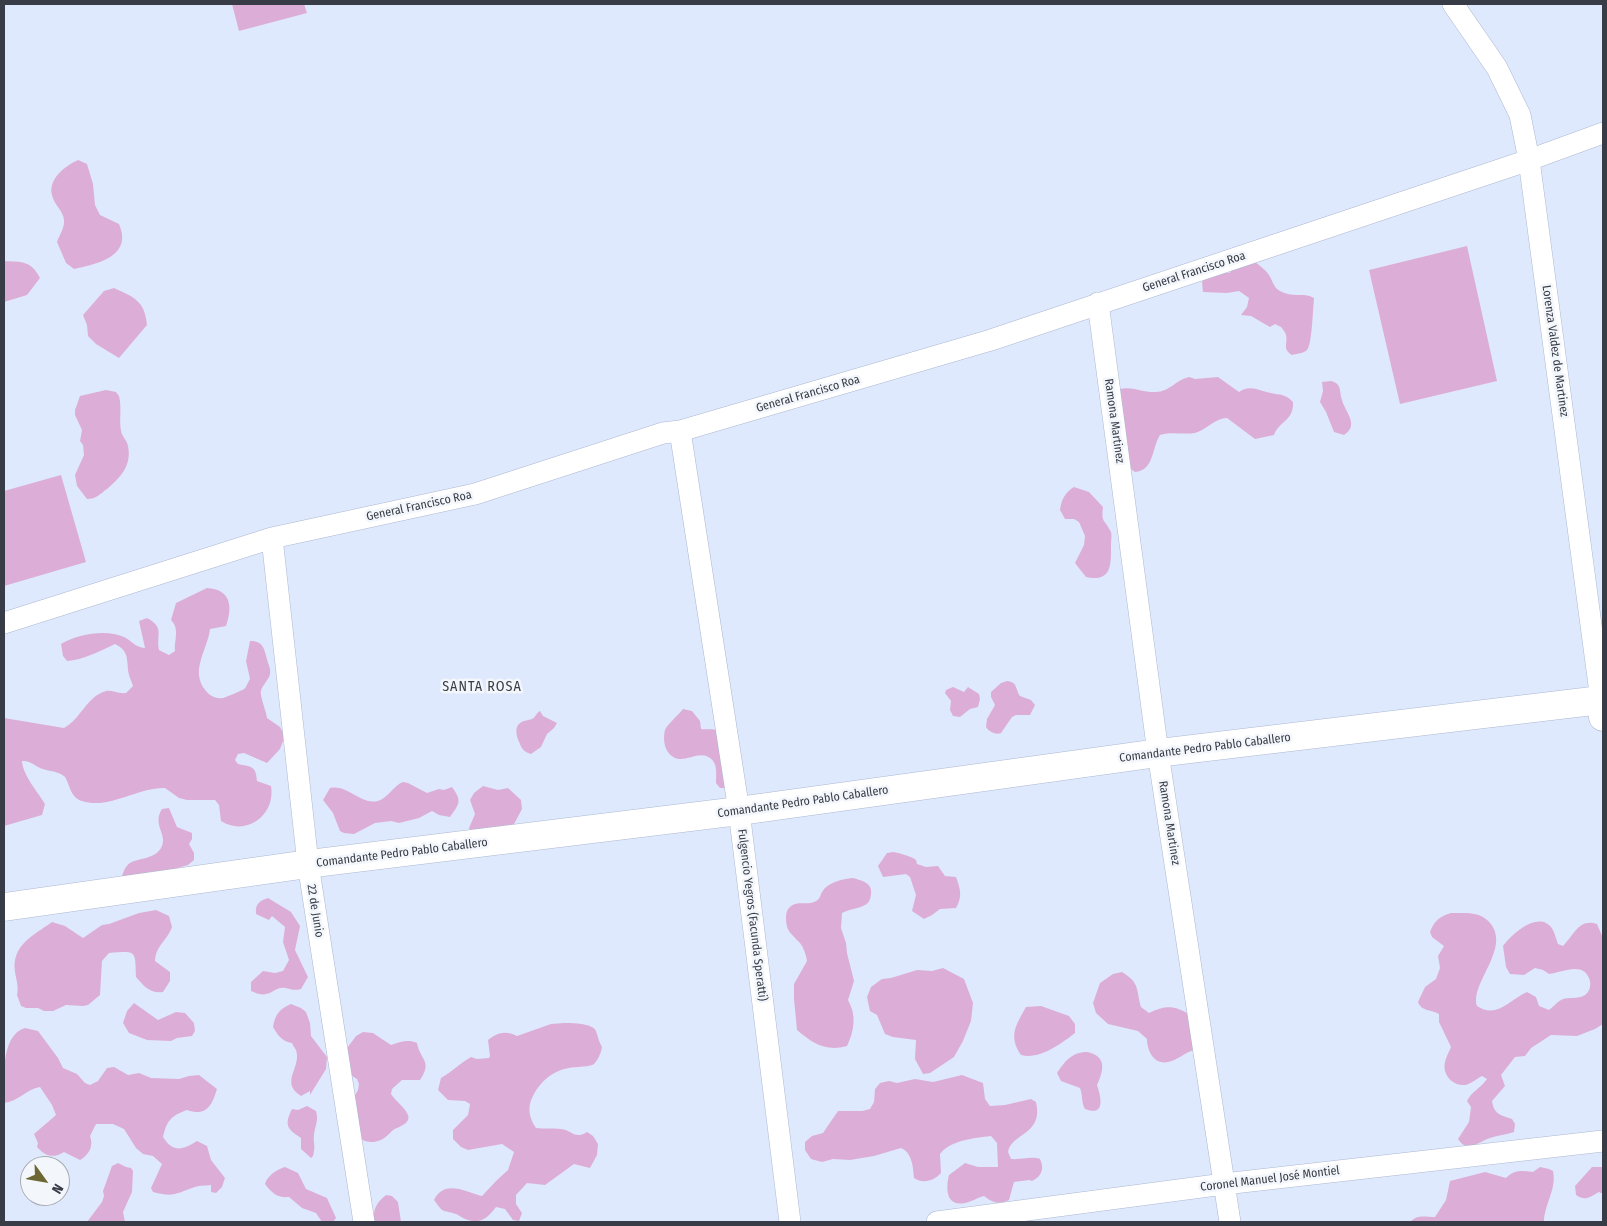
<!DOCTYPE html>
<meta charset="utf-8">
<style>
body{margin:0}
#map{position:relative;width:1607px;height:1226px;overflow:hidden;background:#dfe9fd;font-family:"Fira Sans Condensed",sans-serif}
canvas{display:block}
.frame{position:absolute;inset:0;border:5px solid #373c46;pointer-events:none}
.north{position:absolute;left:20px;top:1156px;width:50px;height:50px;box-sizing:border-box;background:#f3f6fb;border:1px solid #a8acb3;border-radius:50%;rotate:122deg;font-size:14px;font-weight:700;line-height:20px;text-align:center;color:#373c46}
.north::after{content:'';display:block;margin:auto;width:18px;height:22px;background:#6c6733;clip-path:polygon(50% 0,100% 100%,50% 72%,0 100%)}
</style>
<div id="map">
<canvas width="1607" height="1226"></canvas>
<div class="frame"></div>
<div class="north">N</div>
</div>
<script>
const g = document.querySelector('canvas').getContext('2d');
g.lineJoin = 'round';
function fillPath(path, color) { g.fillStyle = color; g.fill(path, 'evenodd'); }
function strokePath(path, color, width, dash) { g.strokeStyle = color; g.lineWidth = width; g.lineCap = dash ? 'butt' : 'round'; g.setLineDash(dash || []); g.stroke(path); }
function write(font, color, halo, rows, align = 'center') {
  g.font = font + ' "Fira Sans Condensed",sans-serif'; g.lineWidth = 5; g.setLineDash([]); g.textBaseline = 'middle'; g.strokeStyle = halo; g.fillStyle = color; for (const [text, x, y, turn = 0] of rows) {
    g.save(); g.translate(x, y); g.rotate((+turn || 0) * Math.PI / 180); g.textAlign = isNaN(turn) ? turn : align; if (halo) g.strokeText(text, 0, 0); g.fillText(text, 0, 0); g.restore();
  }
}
const green = new Path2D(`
 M232 4H304L307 13 239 31Z
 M78 160 87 164 93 184 95 205 100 215 119 224C133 256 98 264 74 269L66 263 57 242C59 236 65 227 64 220 63 210 54 205 52 195 48 179 65 166 78 160Z
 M1467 246 1497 381 1400 404 1369 270Z
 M4 261C21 262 31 260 40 278L27 295 4 302Z
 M1255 262C1260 266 1266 270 1269 275 1273 281 1273 287 1280 291 1292 298 1304 292 1314 298 1313 308 1312 345 1307 350 1304 353 1296 354 1292 355 1282 349 1288 344 1286 335 1285 332 1283 329 1281 327L1275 324 1270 327 1251 316 1241 315 1247 307 1249 298 1239 291 1227 293 1203 292 1202 282C1207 274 1221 272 1229 273L1239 264Z
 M114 288C134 297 145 301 147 325L119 358 96 344 88 336 87 325 83 315 104 291Z
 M1189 377 1195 379 1218 377 1239 392C1250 384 1260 391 1271 393 1280 395 1286 394 1293 402 1294 421 1280 420 1274 435L1255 439 1227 418C1215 418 1206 430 1195 433 1183 435 1170 431 1160 435 1152 447 1154 471 1135 472L1123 463 1119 391 1120 389C1132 386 1144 393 1156 392 1169 392 1176 380 1189 377Z
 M1331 381C1342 384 1339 390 1342 400 1345 412 1360 425 1344 435L1334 432 1326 412 1320 402 1323 391 1322 382Z
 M106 390 116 392 119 396C122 408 119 420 121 431 122 437 127 440 128 446 132 465 121 477 107 489 100 494 96 499 87 499L77 486 75 475 84 455 83 445 80 441 82 430 75 415V410L80 396Z
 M61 475 86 562 4 586V491Z
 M1074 487 1089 492 1103 507C1101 524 1105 519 1111 532 1112 536 1111 540 1111 544 1111 563 1113 583 1086 577L1075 563 1084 545 1085 536 1079 522 1074 519H1065L1060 510C1061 501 1065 492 1074 487Z
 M207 588C231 589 233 607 226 626L210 629C208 649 189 671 206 691 210 696 216 699 223 698 226 697 241 691 244 689 246 688 248 682 250 679L246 661 250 641C263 641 264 648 267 659 268 665 271 667 270 674 269 681 259 687 261 695 262 703 266 710 267 718L280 727 285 736 280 749 267 763 244 753 238 754 235 760 238 764C251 767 256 765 257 781L271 786C276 815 246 837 221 821L219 805 215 800H187L179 798 165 788C138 787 109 810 82 801 70 797 70 785 65 777 64 776 60 773 58 773 54 771 48 771 43 769 36 767 30 760 22 761 23 776 38 792 45 804L42 815 4 826V718L64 728C80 720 87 696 106 691 112 690 119 694 126 693L133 686C131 680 128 674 128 669 127 656 127 650 115 644 100 651 83 660 67 661L63 656 61 644C78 634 106 629 124 637 132 641 135 647 145 648L139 621 147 618C165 628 156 634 159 650L169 655 175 651C174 640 180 629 171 620L176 603Z
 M1007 681C1018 682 1015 689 1020 696L1031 700 1035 705 1030 715H1016L1012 717 1001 733C996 735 989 732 986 727L987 719 995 705 991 697V692L1001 683Z
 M953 687 964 692 968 687 979 694 980 699 978 707 970 709 960 717 953 716 950 710 951 701 945 693 946 690Z
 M683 709 692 711 700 721 701 729C707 730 713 728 718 731L730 786 725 788H720L716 783C716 775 718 763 710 758 700 751 689 760 679 759 666 757 662 742 665 730 667 725 679 714 683 709Z
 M540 711 543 716 557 723 554 728 547 734 541 747 531 754C525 752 522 750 520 744 516 735 513 725 524 721 527 720 530 720 532 719 536 717 536 713 540 711Z
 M403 782 408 783 427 793 439 789 444 790 452 787C462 801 460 803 450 817L439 815 432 811 419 818 399 823 391 821 375 823 354 834 344 833 340 831 333 813 323 800 330 788C348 784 360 805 378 801 388 798 393 786 403 782Z
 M483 786 498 790 508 788 521 800 522 809 513 826 471 833 469 828 475 814 470 800 474 793Z
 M169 808 177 827 192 833V839L189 844 194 853V860L188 865 119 885C121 880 123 871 126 867 133 856 155 862 162 846 167 834 152 824 162 809Z
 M893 852C899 853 911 856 916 860L917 864 926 867 938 866 945 876 956 877C960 888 963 896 956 908L940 909 932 915 924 919 912 911 916 895 910 877 906 874 883 877 878 866 887 853Z
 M853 878C863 881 873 883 871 895 870 900 869 903 865 905 858 909 849 909 842 913L841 928 846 943 847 953 854 981 848 1000C857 1016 854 1031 847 1046 826 1052 812 1043 797 1030L794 999V984L807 961C806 955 804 948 800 943 791 933 786 932 786 917 786 914 787 909 790 907 797 900 808 906 816 901 820 899 820 896 822 892 828 882 842 879 853 878Z
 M268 898 291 912 300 926 295 950 308 977 301 989C294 991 291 989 285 988 273 986 271 1001 251 991V982L263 971 275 973 283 971 289 960 283 942 285 927 272 916 269 920 256 914C255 904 259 901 268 898Z
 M156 910 169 916 172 927C167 941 156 945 155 961L170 972V981L163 992C150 994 144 986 136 977 135 950 137 951 109 953L102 961 100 995 88 1005 83 1006 66 1005 53 1011H44L38 1008H26L21 1006 17 995C19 987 16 979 15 972 11 945 34 935 52 922L65 926 83 938 102 925 109 924 139 913Z
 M1451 913C1467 913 1481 911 1491 924 1510 950 1470 983 1477 1006 1497 1019 1509 1000 1527 992L1536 997 1539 1006 1549 1010C1553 1007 1557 1002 1561 1000 1569 996 1577 1000 1585 995 1589 992 1591 987 1590 981 1584 960 1562 973 1549 974L1543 970 1535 968 1524 975 1510 974 1506 967 1503 946C1511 935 1532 916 1546 923 1554 927 1555 936 1558 944L1563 946C1574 935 1579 918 1597 924L1603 938V1024L1595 1029 1577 1036 1551 1035 1531 1048 1525 1056 1515 1057 1501 1075 1505 1086 1492 1101C1494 1114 1500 1115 1512 1119L1515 1124 1514 1132C1506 1135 1498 1135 1490 1138 1478 1142 1468 1154 1458 1139L1469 1122 1471 1107 1467 1101C1472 1091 1481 1088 1487 1079L1482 1076C1476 1079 1471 1084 1465 1085 1452 1086 1442 1074 1445 1062 1446 1057 1449 1052 1451 1047L1439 1022V1014C1431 1009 1422 1012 1418 1002L1425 987 1436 979 1440 968 1438 956 1444 946 1432 937 1430 932C1434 921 1440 916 1451 913Z
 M943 968 964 979 973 1003 971 1021 963 1041 954 1057 930 1073 923 1074 915 1059 916 1040 893 1037 885 1034 877 1015 870 1011 867 997 871 987 882 979 891 978 917 970 932 971Z
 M1122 972C1140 983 1136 989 1141 1007L1149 1013C1165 1005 1175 1005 1190 1015L1194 1050C1184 1053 1178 1060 1168 1062 1154 1065 1147 1051 1147 1039L1138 1031 1108 1024 1096 1013 1093 1003 1100 983 1113 974Z
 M134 1003 158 1020 176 1012 185 1013 194 1023 195 1031 192 1036 177 1038 171 1041 147 1040 129 1033 123 1023 127 1011Z
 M291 1004 301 1008 306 1012 310 1023 311 1036 327 1057 326 1069 310 1095V1091L301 1096C279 1082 302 1068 296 1050 295 1048 293 1046 292 1043 282 1042 277 1034 273 1027 275 1015 279 1009 291 1004Z
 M1041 1006 1069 1016 1075 1024V1033C1061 1044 1039 1060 1021 1055 1008 1036 1016 1025 1026 1007Z
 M564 1023C573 1023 592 1023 596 1031 598 1037 599 1042 602 1047 601 1053 598 1060 594 1064 589 1067 584 1066 579 1067 558 1067 542 1078 533 1096 527 1107 529 1118 536 1128 544 1129 552 1128 561 1129 572 1130 574 1140 587 1132L593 1136 598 1144 597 1155 590 1168 574 1164 545 1185 527 1183 516 1195V1204L522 1213 519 1221 513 1220 505 1209 496 1207C486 1220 479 1225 463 1218 461 1217 457 1214 456 1214 441 1209 445 1215 434 1200 445 1179 465 1192 482 1196L496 1181 508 1170 514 1152 502 1144 468 1150 461 1147 453 1139V1130L468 1115 470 1104 465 1101 448 1100 438 1090 441 1078C452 1072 460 1063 471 1057L477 1059 489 1058 490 1056 488 1040C497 1033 505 1030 517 1036L551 1024Z
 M25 1028 38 1031 58 1058 63 1068 77 1074 85 1083 90 1085 98 1081 107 1068 114 1067 128 1075 139 1073 151 1078 179 1079 189 1076 199 1075 217 1089C212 1105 207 1117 187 1110 171 1116 167 1120 163 1137 173 1153 183 1150 197 1141L207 1146 211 1160 225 1178 222 1187 216 1193 211 1192V1185C206 1186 200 1185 195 1187 176 1193 175 1198 153 1192L151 1188 162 1164 153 1156 143 1154 136 1148 124 1129 113 1124H96L90 1136C94 1146 89 1155 80 1160L64 1152C53 1159 45 1156 37 1147L38 1143 34 1134 56 1115 52 1105 40 1087C26 1089 18 1102 4 1103 4 1081 0 1035 25 1028Z
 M363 1032 373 1033 391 1045C400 1042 408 1039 417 1043 420 1060 433 1061 420 1080H402L392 1089 391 1094C396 1102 405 1107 408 1115 411 1124 398 1127 393 1130 389 1134 385 1138 381 1140 376 1142 370 1143 365 1141 352 1136 349 1125 344 1114L358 1090 359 1084 357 1079 349 1074 342 1055 356 1036Z
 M1087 1052C1107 1056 1104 1070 1097 1085 1101 1097 1106 1117 1085 1109 1081 1102 1083 1096 1080 1088L1061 1081 1057 1073C1065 1061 1072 1052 1087 1052Z
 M962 1075 983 1083 985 1099 990 1106 1005 1105 1031 1099 1036 1102C1044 1135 1011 1133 1008 1152L1011 1159C1021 1160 1031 1156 1040 1159 1045 1169 1041 1177 1032 1181L1029 1180 1014 1182 1009 1200C999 1205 993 1203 984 1196 977 1198 971 1202 965 1203 945 1207 946 1187 949 1175L965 1163 978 1167H998L997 1143 991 1136C974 1138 951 1140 940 1154L941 1173C934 1181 923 1184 914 1178 913 1166 912 1153 901 1148L874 1156 850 1160 833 1159 822 1162 811 1159 805 1150V1142L812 1136 823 1133 838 1111H862L870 1109 874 1102 875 1089 880 1083 889 1081 897 1083 915 1079 933 1082Z
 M307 1106 316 1111C319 1121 315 1125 314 1135 313 1143 316 1146 313 1156L311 1158 301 1149V1138C287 1129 284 1125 292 1109L298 1110Z
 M118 1163 126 1167 131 1168 133 1171 132 1192 123 1212 125 1222H87L102 1202 104 1196 103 1191 112 1166Z
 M285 1167 298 1173 306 1189 327 1198 336 1218 333 1222H322L316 1213 302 1208 289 1197C277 1198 272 1193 265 1184 267 1176 277 1169 285 1167Z
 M1540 1167 1549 1169 1553 1171C1557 1189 1544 1205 1544 1222H1410C1418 1214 1424 1217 1435 1217L1446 1200 1450 1181 1485 1172 1506 1178C1513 1170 1522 1170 1533 1172Z
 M1592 1167H1603V1194L1599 1192C1589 1198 1585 1201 1576 1195L1575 1186Z
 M386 1195 392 1196 398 1202 401 1222H374C373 1209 376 1203 386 1195Z`);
const minor = new Path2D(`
 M1453 4 1497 68 1520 115 1529 160 1601 700 1603 699
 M1098 303 1158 753 1230 1222
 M680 431 739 811 790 1222
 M272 538 308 864 364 1222
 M4 623 272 538 475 494 663 433 680 431 991 340 1529 160 1603 133
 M937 1222 1224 1184 1603 1141`);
const tertiary = new Path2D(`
 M4 907 308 864 739 811 1158 753 1601 700 1603 717`);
const streetNames = [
 ["General Francisco Roa",1194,272,-18],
 ["Lorenza Valdez de Martinez",1555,351,82],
 ["General Francisco Roa",808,394,-16],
 ["Ramona Martinez",1114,421,82],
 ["General Francisco Roa",419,506,-12],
 ["Comandante Pedro Pablo Caballero",1205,748,-7],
 ["Comandante Pedro Pablo Caballero",803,802,-8],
 ["Ramona Martinez",1169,823,81],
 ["Comandante Pedro Pablo Caballero",402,853,-7],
 ["22 de Junio",315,911,81],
 ["Fulgencio Yegros (Facunda Speratti)",752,915,83],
 ["Coronel Manuel José Montiel",1270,1179,-7]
];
const neighbourhoodNames = [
 ["SANTA ROSA",482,687]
];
fillPath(green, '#dcaed7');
strokePath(minor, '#acb8d1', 22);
strokePath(tertiary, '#acb8d1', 29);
strokePath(minor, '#fff', 21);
strokePath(tertiary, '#fff', 28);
write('12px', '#373c46', '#f3f6fb', streetNames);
g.letterSpacing = '1px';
write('14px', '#373c46', '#f3f6fb', neighbourhoodNames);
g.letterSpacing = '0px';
</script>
